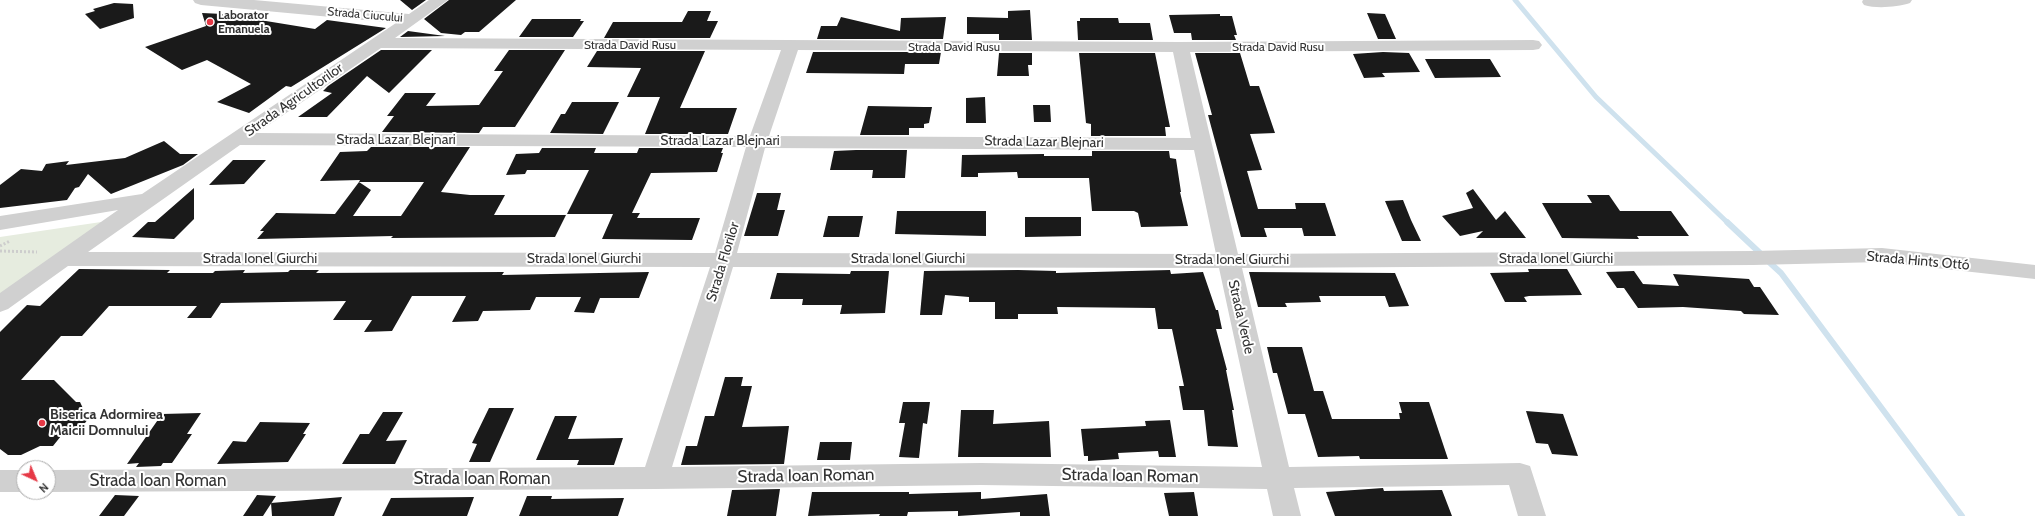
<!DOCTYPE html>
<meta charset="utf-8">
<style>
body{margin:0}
#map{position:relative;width:2035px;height:516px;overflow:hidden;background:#fff;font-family:Cabin,sans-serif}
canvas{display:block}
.north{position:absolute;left:16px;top:460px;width:40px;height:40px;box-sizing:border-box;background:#fff;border:1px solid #adadad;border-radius:50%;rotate:136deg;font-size:11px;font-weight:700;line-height:16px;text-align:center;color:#333}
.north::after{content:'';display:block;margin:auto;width:14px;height:18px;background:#e63946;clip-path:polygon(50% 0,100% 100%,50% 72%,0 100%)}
</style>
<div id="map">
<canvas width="2035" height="516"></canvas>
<div class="north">N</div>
</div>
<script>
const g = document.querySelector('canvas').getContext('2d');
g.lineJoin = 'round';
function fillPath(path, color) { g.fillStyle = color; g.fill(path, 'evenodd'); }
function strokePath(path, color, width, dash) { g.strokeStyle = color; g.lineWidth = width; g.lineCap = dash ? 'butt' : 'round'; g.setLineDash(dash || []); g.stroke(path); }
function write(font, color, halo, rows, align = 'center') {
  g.font = font + ' Cabin,sans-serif'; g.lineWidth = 4; g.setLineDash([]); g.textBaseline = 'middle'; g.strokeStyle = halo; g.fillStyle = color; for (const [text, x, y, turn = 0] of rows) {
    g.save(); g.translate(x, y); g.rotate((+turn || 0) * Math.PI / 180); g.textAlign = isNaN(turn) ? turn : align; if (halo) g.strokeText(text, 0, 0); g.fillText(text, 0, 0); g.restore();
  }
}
const green = new Path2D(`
 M101 222 104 223 0 299V237Z`);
const streamFar1 = new Path2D(`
 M1515 0 1596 97 1728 223`);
const stream = new Path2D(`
 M1727 222 1761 254
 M1769 262 1781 273 1962 516`);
const building = new Path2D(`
 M400 0H426L412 10Z
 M449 0H516L479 32H465L461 35 441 33 424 19Z
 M114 3 133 4 134 18 100 29 85 14 95 11 93 9Z
 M1030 10 1032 40H999V34H967V17L1008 18V11Z
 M688 11H711L707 21H718L710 38H604L613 22H682Z
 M202 13 223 14 315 29 327 20 386 28 291 87 286 86 249 113 217 102 251 84 207 60 182 70 145 47 206 26Z
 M1367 13 1385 14 1396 39H1378Z
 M1220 14V16H1232L1237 35H1234L1236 40H1192L1191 33H1174L1169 15Z
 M841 17 900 31 901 18 946 17 943 39H817L821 26H837Z
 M1080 18H1118L1119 23H1150L1153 40H1078L1077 21H1080Z
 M532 19H581L580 21H584L573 37H519Z
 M408 31 445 36 400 37Z
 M381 50H432L389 93 367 76 327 117H298L332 93 323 91 328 86Z
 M509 50H565L515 127H483L479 133 382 132 394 116H387L405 93H436L426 106 479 105 503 71H494Z
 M597 51H705L680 108H737L728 134H645L660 97H627L641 68 587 67Z
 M813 52H941L939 64H905L904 74 806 73Z
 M1383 52 1409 53 1420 72 1382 73 1385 77 1364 78 1353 54Z
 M999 53H1032V65H1028L1029 76H997Z
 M1079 53H1155L1170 127H1165L1166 136H1091V124L1086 123Z
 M1195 53H1240L1250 86H1259L1275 133 1250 134 1262 170 1247 171 1258 209H1296L1295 203H1325L1336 236H1304L1302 228H1264L1267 237H1241L1208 115H1212Z
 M1425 59H1490L1501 77 1435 78Z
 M985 97 986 123H966V98Z
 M572 102H619L603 134 550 133 561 114H565Z
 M1033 105H1050L1051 122H1034Z
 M868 106 924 107H932L929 123 924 124V128H909V135H860Z
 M164 141 180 154H198L183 165 111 194 88 174 79 187 75 188 67 200 0 208V185L21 169 42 171 46 164 69 161 66 165 125 158Z
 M371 147H470L441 192 470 195H505L494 215H566L555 237 391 238 393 236 257 239 264 231H260L276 213 335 214 359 182 371 190 353 216H401L424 182H359L360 180 320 181 340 152 367 151Z
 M542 148H596L594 153H637L639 148H723L721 153H723L717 172 651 173 632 213H640L637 218H700L692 240 602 239 613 214H567L589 170H527L525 174 506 175 516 154 539 153Z
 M856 150H907L905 178H872L873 170H830L834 151Z
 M1092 151H1169L1170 158 1176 159 1181 192H1180L1188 226 1141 227 1138 213 1134 211H1092L1089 178H1018L1017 172 978 173V177H961L962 155 1044 154V156H1092Z
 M233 160H266L244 184 209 185Z
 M194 188V219L174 239 132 237 148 222H155Z
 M1473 189 1496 220 1505 211 1526 238H1476L1483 231 1460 236 1442 216 1473 208 1466 193Z
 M757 193H781L777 210H785L778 236H744Z
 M1587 195H1609L1620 211H1671L1689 236H1637L1639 239 1562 238 1542 203H1592Z
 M1403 200 1411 220 1421 241H1402L1385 201Z
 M897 211H986V236L895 234Z
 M828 216H863L859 237H823Z
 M1025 217H1081V236L1025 237Z
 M79 269 170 270 167 273H213L215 271 245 270 243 273 288 272 290 270H319L316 273 504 272 502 275 649 272 639 298H600L594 313 574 312 581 297H536L530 310 483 311 478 321 452 322 466 296H412L392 331 364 332 372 320H333L346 301 221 303 211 318H187L197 306H109L82 336H61L21 380H54L76 402H80L88 419 82 427 72 431H65L53 446H40L21 455H8L0 449V332L27 305 40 306Z
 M1528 269H1567L1582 295 1529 296 1524 297 1527 302H1505L1490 273 1529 272Z
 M1018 270 1056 271V273L1170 270 1171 274 1203 272 1216 310H1218L1222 329H1216L1227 370H1226L1234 410H1232L1238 447 1208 446 1204 410H1183L1179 386H1184L1172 329H1158L1155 308 1057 307 1058 314H1018V319H995V302H969V297L945 295 942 315H920L924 271Z
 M851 271H889L885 313 840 314 842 305H802L803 299H770L777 273 850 274Z
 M1634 271 1643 284 1679 286 1673 274 1749 279 1754 287H1760L1779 315 1744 314 1741 311 1683 307 1638 308 1624 288H1617L1606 272Z
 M1249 272 1395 273 1409 306 1389 307 1385 296H1319L1321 302 1285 303 1287 307H1258Z
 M1267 347H1302L1314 391H1323L1332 419H1400L1399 413H1402L1399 402H1429L1448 459H1360L1359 456 1318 457 1305 414H1288L1277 373H1273Z
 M725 377H743L741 386H752L742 427 789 426 784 464 681 465 686 446H697L705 416H714Z
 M903 402H930L927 424 923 423 919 458 899 457 905 423H899Z
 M489 408H514L490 462H469L477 444 472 443Z
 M961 410H994L993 424 1049 421 1051 457H958Z
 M1526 411 1563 414 1578 456 1552 454 1548 444 1536 443Z
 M383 412H403L386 441 407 440 395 464H342L360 434H369Z
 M201 413 187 434H192L172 463H163L161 466 136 467 139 463 127 464 162 414Z
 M555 416H577L568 439 623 438 614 465H577L579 460H536Z
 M1170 420 1176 457H1159L1158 451 1118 453 1119 459 1088 461V456H1084L1081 429 1146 426 1145 421Z
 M260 422 310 423 303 434H306L288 462 217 464 233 441 246 442Z
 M820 442H852L850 460H817Z
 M1383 488 1384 491 1442 490 1452 516H1335L1326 492Z
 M780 489 776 516H727L732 490Z
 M812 492H909V494L981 492V499L1047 494 1050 516H1020V512L958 516V511L908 512 907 516H879L880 514 808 516Z
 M1194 492 1198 516H1169L1164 493Z
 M115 495 139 496 124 516H99Z
 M257 495 276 496 263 516H243Z
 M527 496H552L551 499 624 498 618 516H519Z
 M342 497 334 516H272L271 503Z
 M474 497 467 516H382L391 498Z`);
const path = new Path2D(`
 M0 246 10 241
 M0 251 37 252`);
const minor = new Path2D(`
 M193 0H254L409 14 429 0H448L395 38 1180 42 1533 40 1539 41 1542 45 1539 49 1533 50 1190 52 1238 254 1753 251 1882 248 2035 265V279L1882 262 1753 265 1242 268 1289 467 1520 463 1530 466 1546 516H1518L1509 485 1294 488 1301 516H1273L1267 489 981 485 655 489 48 492V470L645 467 710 267 68 266 8 309 0 312V293L118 210 0 230V216L142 194 396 23 201 5 195 3ZM381 48 781 50 750 136 257 133ZM798 50 1173 52 1191 138 769 136ZM240 145 746 147 715 253 88 252ZM765 148 1194 150 1216 254 737 253ZM733 267 1219 268 1262 467 981 463 672 467Z
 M1863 0H1912L1910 3C1897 7 1877 9 1864 5L1862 2Z
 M0 470H24V492H0Z`);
const markers = [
 [210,22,4,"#e63946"],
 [42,423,4,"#e63946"]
];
const farPoinames = [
 ["Laborator",218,15],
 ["Emanuela",218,29]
];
const farStreetnames = [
 ["Strada Ciucului",365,15,5],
 ["Strada David Rusu",630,45],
 ["Strada David Rusu",954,47],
 ["Strada David Rusu",1278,47]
];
const streetNames = [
 ["Strada Agricultorilor",294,100,-35],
 ["Strada Lazar Blejnari",396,140],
 ["Strada Lazar Blejnari",720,141],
 ["Strada Lazar Blejnari",1044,142,1],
 ["Strada Ionel Giurchi",260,259],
 ["Strada Ionel Giurchi",584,259],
 ["Strada Ionel Giurchi",908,259],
 ["Strada Ionel Giurchi",1556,259],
 ["Strada Ionel Giurchi",1232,260],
 ["Strada Hints Ottó",1918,261,5],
 ["Strada Florilor",723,262,-73],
 ["Strada Verde",1241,317,77]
];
const poiNames = [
 ["Biserica Adormirea",50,415],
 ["Maicii Domnului",50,431]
];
const nearStreetnames = [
 ["Strada Ioan Roman",806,476,-1],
 ["Strada Ioan Roman",1130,476,1],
 ["Strada Ioan Roman",482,479],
 ["Strada Ioan Roman",158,481]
];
fillPath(green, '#e6ecdf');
strokePath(streamFar1, '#cfe2ee', 5);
strokePath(stream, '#cfe2ee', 6);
fillPath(building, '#1a1a1a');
strokePath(path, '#cdcdcd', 3, [2, 2]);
fillPath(minor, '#d0d0d0');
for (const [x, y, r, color] of markers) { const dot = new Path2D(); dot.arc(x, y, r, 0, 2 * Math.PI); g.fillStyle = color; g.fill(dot); strokePath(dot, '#fff', 1.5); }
write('bold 12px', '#333', '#fff', farPoinames, 'left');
write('12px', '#333', '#fff', farStreetnames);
write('14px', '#333', '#fff', streetNames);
write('bold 14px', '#333', '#fff', poiNames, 'left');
write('17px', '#333', '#fff', nearStreetnames);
</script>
